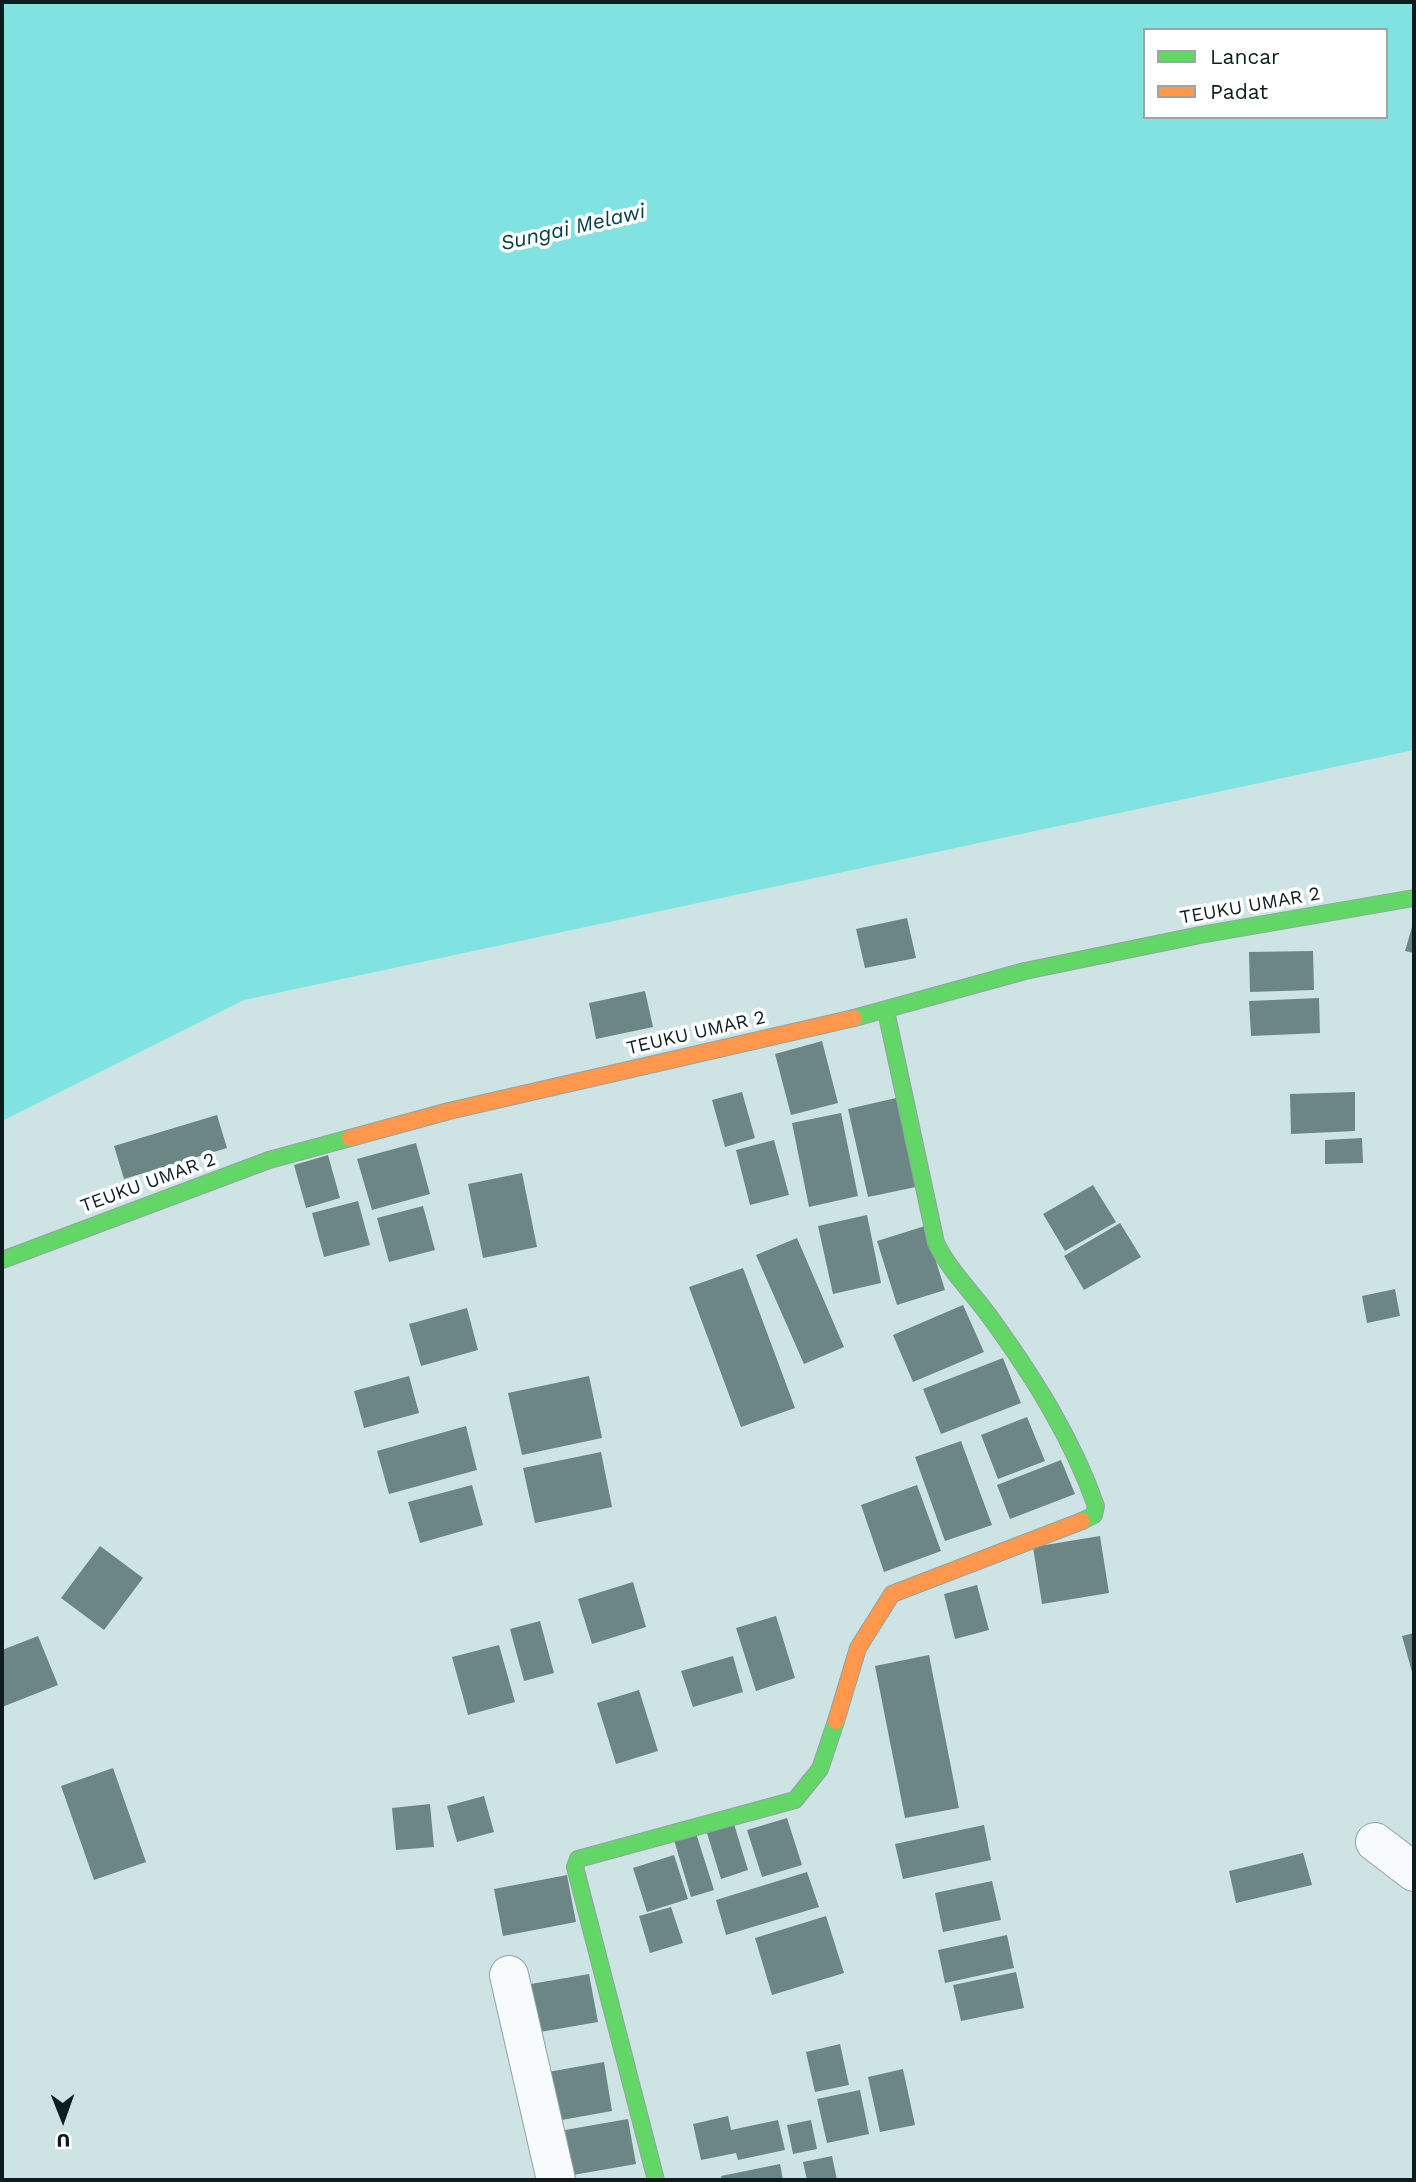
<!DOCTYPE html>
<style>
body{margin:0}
#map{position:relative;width:1416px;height:2182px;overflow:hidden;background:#cee4e4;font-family:"Work Sans",sans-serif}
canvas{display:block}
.frame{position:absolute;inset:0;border:4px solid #0d1c1c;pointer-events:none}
.legend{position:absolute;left:1143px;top:28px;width:245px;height:91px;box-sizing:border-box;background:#fff;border:2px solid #9ea4a4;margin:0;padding:9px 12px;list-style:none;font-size:21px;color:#0d1c1c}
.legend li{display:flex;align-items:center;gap:14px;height:35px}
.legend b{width:35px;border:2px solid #9ea4a4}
.north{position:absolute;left:28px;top:2084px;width:70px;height:70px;-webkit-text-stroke:5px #fff;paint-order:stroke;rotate:179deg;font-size:19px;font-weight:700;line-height:28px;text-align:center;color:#0d1c1c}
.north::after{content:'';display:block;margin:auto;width:24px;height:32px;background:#0d1c1c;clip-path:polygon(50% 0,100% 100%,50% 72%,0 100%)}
</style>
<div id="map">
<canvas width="1416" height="2182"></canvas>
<div class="frame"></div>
<ul class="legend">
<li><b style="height:9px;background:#63d668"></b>Lancar</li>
<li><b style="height:9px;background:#ff974d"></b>Padat</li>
</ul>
<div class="north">U</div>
</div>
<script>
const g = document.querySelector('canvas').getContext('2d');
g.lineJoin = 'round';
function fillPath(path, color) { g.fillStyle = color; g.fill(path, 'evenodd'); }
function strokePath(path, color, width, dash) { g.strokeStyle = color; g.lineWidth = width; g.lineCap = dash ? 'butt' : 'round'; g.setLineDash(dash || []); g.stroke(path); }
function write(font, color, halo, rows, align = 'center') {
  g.font = font + ' "Work Sans",sans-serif'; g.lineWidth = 7; g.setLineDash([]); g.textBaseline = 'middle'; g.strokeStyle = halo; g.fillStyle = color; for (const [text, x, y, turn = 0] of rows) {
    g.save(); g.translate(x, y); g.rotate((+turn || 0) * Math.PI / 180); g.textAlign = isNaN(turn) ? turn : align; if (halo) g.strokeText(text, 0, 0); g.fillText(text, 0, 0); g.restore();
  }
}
const water = new Path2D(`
 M2 2H1414V750L244 1000 2 1121ZM1145 30H1386V117H1145Z`);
const building = new Path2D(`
 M907 918 916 958 865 968 856 929Z
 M1414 920V953L1405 951Z
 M1313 951 1314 990 1250 992 1249 952Z
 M645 991 653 1027 596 1039 589 1003Z
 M1319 998 1320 1033 1251 1036 1249 1001Z
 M822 1041 838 1103 791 1115 775 1054Z
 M742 1092 755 1138 725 1147 712 1100Z
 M1355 1092V1131L1291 1134 1290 1094Z
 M896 1098 916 1187 868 1197 848 1109Z
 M841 1113 858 1196 809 1207 792 1123Z
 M217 1115 227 1148 124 1179 114 1146Z
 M1362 1138 1363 1163 1325 1164V1140Z
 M774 1140 789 1195 750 1205 736 1150Z
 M416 1143 430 1194 372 1210 357 1159Z
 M328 1155 340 1198 306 1208 294 1165Z
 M522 1173 537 1247 483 1258 468 1184Z
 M1093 1185 1116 1222 1065 1251 1043 1214Z
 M358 1201 370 1245 324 1257 312 1213Z
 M423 1206 435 1250 389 1262 377 1218Z
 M867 1215 881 1283 833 1294 818 1226Z
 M1120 1223 1141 1257 1084 1290 1064 1256Z
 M925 1226 945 1290 897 1305 877 1241Z
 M797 1238 844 1347 804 1364 756 1255Z
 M743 1268 795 1408 741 1427 689 1287Z
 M1395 1289 1400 1316 1367 1323 1362 1296Z
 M963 1305 984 1352 913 1382 893 1335Z
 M467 1308 478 1350 421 1366 409 1324Z
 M1003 1358 1021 1403 941 1434 923 1389Z
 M409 1376 419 1413 364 1428 354 1391Z
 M589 1376 602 1438 522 1455 508 1393Z
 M1027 1417 1045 1461 998 1479 981 1435Z
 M466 1426 477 1470 389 1494 377 1451Z
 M961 1441 992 1525 945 1541 915 1457Z
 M601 1452 612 1507 535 1523 523 1468Z
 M1061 1460 1075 1494 1010 1519 997 1485Z
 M472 1485 483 1525 420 1543 408 1502Z
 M917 1485 941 1551 884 1572 861 1505Z
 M1100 1536 1109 1593 1042 1604 1033 1547Z
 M100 1546 143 1578 104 1630 61 1598Z
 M633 1582 646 1627 592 1644 578 1599Z
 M977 1585 989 1630 955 1639 944 1594Z
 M776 1616 795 1678 756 1691 736 1628Z
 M540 1621 554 1673 524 1681 510 1629Z
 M1414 1633V1671L1412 1672 1402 1636Z
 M38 1636 58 1685 2 1707V1650Z
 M499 1645 515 1702 468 1715 452 1657Z
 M929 1655 959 1808 905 1818 875 1666Z
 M733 1656 743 1692 693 1707 681 1671Z
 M639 1690 658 1751 616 1764 597 1703Z
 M113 1768 146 1862 94 1880 61 1786Z
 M484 1796 494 1832 457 1842 447 1806Z
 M430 1804 434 1847 396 1850 392 1808Z
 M787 1818 802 1865 762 1877 747 1830Z
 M734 1824 748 1870 721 1879 707 1833Z
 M984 1825 991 1860 903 1879 895 1844Z
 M696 1833 714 1890 691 1897 674 1840Z
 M1303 1853 1312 1885 1236 1903 1229 1871Z
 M674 1855 688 1899 647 1912 633 1868Z
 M807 1872 819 1907 726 1935 716 1900Z
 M567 1875 576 1922 503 1936 494 1889Z
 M992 1881 1001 1920 943 1932 935 1893Z
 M671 1907 683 1943 650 1953 639 1916Z
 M826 1916 844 1973 772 1995 755 1938Z
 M1007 1935 1014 1968 945 1983 938 1950Z
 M1016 1972 1024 2008 961 2021 953 1985Z
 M589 1974 598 2022 534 2033 525 1985Z
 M840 2044 849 2085 815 2092 806 2052Z
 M604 2062 612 2111 556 2121 548 2072Z
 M903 2069 915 2125 880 2132 868 2077Z
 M860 2090 869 2134 827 2143 817 2099Z
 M728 2116 731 2130 778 2120 785 2150 738 2160 736 2153 701 2160 693 2124Z
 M628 2119 636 2164 573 2175 565 2130Z
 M811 2120 817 2149 793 2154 787 2125Z
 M832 2156 837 2180H807L803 2162Z
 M780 2164 783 2180H722L721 2176Z`);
const street = new Path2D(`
 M1375 1842 1414 1872
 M509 1975 556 2180`);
const fast = new Path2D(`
 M886 1011 936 1243C950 1271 972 1292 990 1317 1033 1376 1072 1438 1096 1506L1094 1515 1082 1521
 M854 1018 1025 971 1200 935 1414 898
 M2 1260 269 1160 350 1138
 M656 2180 575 1867 578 1859 795 1800 820 1769 836 1721`);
const slow = new Path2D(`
 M350 1138 449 1111 854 1018
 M836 1721 858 1648 892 1594 1082 1521`);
const streetNames = [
 ["TEUKU UMAR 2",1250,906,-10],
 ["TEUKU UMAR 2",696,1033,-13],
 ["TEUKU UMAR 2",148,1183,-20]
];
const waterNames = [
 ["Sungai Melawi",573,228,-13]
];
fillPath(water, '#80e3e2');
fillPath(building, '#6c8686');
strokePath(street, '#92a3a3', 40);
strokePath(fast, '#92a3a3', 18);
strokePath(slow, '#92a3a3', 18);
strokePath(street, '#f8fbfb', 38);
strokePath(fast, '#63d668', 16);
strokePath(slow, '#ff974d', 16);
write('19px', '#0d1c1c', '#fff', streetNames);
write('italic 21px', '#004140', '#fff', waterNames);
</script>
